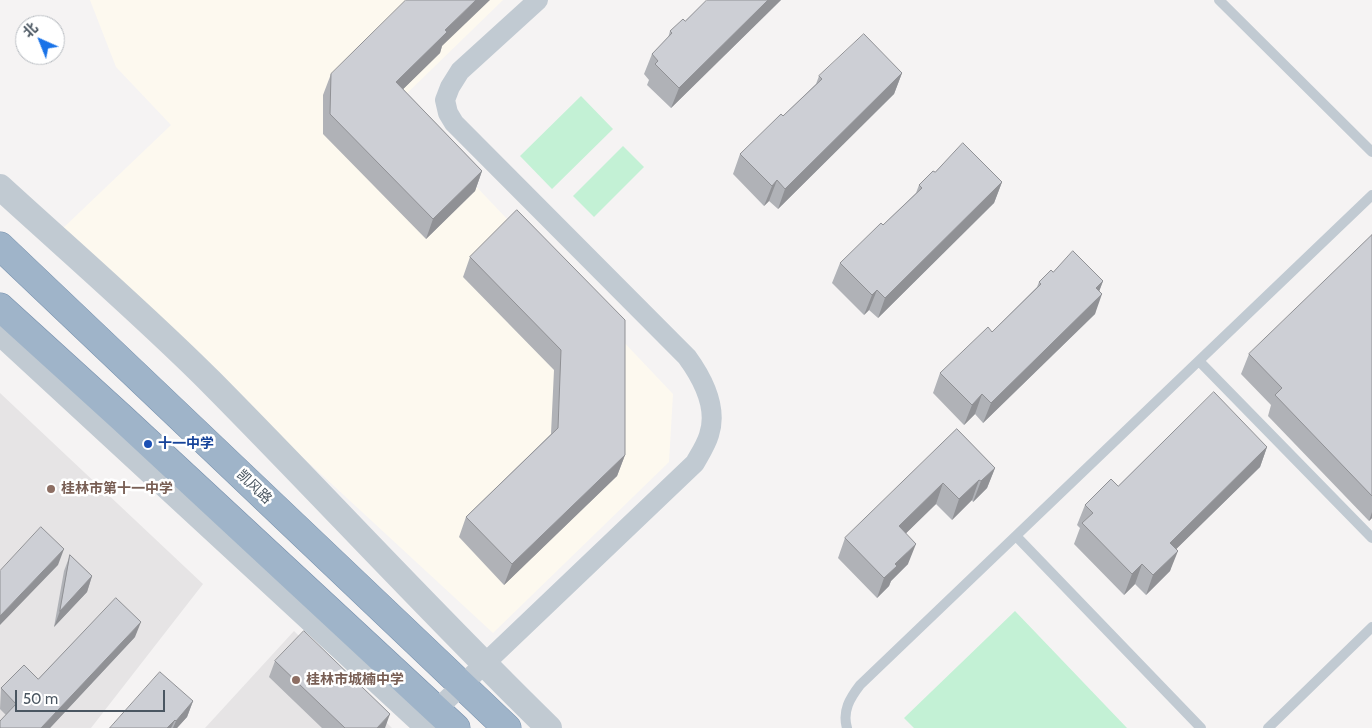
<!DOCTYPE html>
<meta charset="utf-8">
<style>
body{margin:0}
#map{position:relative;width:1372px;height:728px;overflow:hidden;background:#f5f3f3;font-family:Cabin,"Noto Sans SC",sans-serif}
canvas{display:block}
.north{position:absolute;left:15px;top:15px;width:50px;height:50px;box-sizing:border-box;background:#fff;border:1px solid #b7bbc0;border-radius:50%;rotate:316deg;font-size:14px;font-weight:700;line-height:20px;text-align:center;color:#4a5661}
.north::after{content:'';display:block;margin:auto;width:18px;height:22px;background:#1a73e8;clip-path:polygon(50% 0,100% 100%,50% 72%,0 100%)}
.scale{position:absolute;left:15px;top:690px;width:150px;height:22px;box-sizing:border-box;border:2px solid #4a5661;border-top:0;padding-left:6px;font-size:15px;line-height:18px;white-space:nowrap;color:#4a5661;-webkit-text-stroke:4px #fff;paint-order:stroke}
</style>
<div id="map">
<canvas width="1372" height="728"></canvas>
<div class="north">北</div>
<div class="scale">50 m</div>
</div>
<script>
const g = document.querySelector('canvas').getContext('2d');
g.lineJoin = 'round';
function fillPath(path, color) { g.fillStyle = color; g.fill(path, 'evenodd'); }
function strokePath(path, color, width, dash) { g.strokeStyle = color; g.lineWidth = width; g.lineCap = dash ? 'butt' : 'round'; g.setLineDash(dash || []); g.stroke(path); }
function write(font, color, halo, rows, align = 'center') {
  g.font = font + ' Cabin,"Noto Sans SC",sans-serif'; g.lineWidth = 5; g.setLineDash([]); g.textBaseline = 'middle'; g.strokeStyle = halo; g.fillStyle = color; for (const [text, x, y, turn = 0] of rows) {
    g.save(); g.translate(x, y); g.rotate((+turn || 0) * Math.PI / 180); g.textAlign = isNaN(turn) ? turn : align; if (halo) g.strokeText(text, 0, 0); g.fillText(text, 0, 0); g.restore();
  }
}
const commercial = new Path2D(`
 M90 0H503L397 103 673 394 669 462 493 633 59 232 171 125 116 67Z`);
const education = new Path2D(`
 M0 393 203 584 91 728H0Z
 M294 631 392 728H205Z`);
const green = new Path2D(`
 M581 96 613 129 552 189 520 156Z
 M623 146 644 167 594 217 573 196Z
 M1015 611 1127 728H914L904 718Z`);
const service = new Path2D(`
 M1219 0 1372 152
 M1199 361 1372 538
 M1016 536 1201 728
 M847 728C842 711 850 698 860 685L1372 195
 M1268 728 1372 627`);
const minor = new Path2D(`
 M436 710 695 463C700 454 706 445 709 435 718 408 703 379 687 357L454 123 448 113 445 100 450 87 460 71 538 0`);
const tertiary = new Path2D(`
 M0 187C70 251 143 314 210 381 324 496 433 615 549 728
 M0 332 429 728`);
const trunk = new Path2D(`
 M0 246 507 728
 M0 307 122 418 456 728`);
const wall = new Path2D(`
 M781 0 671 108 647 85 649 80 644 74 652 54 668 38 670 31 685 21Z
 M442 46 440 53 403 89 482 171 475 191 426 239 323 134V95L331 74Z
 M902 73 894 94 778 209 769 201 764 206 733 174 740 154 783 116 816 84 819 76Z
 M935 172 1002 182 994 203 878 318 869 310 864 315 832 283 840 263 883 225 916 193 919 185Z
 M517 210 625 455 617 476 504 585 459 537 466 517 551 434 554 370 463 277 470 257Z
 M1372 235V518L1369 521 1268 416 1271 405 1241 374 1249 354Z
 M1053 272 1103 281 1099 291 1095 314 983 423 975 414 964 425 933 393 940 373 992 332 1037 287 1039 282Z
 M957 429 995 468 987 488 973 502 972 500 952 520 936 504 906 533 908 564 891 581 889 586 877 598 838 558 845 538Z
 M1267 447 1260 467 1176 549 1170 571 1146 595 1135 584 1124 595 1074 544 1080 528 1077 525 1085 505 1118 486Z
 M70 555 92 576 87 592 54 627 64 571Z
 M135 637 50 728H0L6 715 0 709 1 688 38 679Z
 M275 661 385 728H322L269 677Z
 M193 701 187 717 177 728H110Z`);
const shadedWall = new Path2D(`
 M476 0H490L442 46 440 53 389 103 396 82 445 30Z
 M768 0H781L671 108 679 88Z
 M902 73 894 94 778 209 785 189Z
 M482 171 475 191 426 239 433 219Z
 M777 180 769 201 764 206 772 186Z
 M1002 182 994 203 878 318 885 298Z
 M1103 281 1096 300 1102 294 1095 314 983 423 991 403Z
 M877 290 869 310 864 315 872 295Z
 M982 394 975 414 964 425 972 405Z
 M1267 447 1260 467 1162 563 1170 543Z
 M625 455 617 476 504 585 512 564Z
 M995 468 987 488 973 502 981 481Z
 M979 480 972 500 952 520 959 499Z
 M943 483 936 504 892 547 899 526Z
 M1372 512V518L1369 521Z
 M916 544 908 564 891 581 889 586 877 598 884 578 895 564Z
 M64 549 58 565 0 625V616Z
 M1178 551 1170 571 1146 595 1153 575Z
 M1142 564 1135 584 1124 595 1132 574Z
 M92 576 87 592 54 627 60 611Z
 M141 622 135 637 50 728H41Z
 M193 701 187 717 177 728H173L176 721Z
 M390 714 385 728H377Z
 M175 720 171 728H167Z`);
const building = new Path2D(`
 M406 0H476L445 30 447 32 396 82 482 171 433 219 330 114 331 74Z
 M707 0H768L679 88 655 64 658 61 652 54 672 33 670 31 683 19 685 21Z
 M864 34 902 73 785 189 777 180 772 186 740 154 781 114 783 116 822 79 819 76Z
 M963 143 1002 182 885 298 877 290 872 295 840 263 881 223 883 225 922 188 919 185 933 171 935 172Z
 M517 210 625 320V455L512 564 466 517 558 428 561 350 470 257Z
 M1372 235V496L1275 395 1282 388 1249 354Z
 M1073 251 1103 281 1096 288 1102 294 991 403 982 394 972 405 940 373 988 327 992 332 1041 284 1039 282 1051 270 1053 272Z
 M1214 392 1267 447 1170 543 1178 551 1153 575 1142 564 1132 574 1082 523 1093 513 1085 505 1111 479 1118 486Z
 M957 429 995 468 981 481 979 480 959 499 943 483 899 526 916 544 895 564 897 566 884 578 845 538Z
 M41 527 64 549 0 616V571Z
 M70 555 92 576 60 611Z
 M116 598 141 622 41 728H0V721L16 704 1 688 24 665 38 679Z
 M304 631 390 714 377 728H345L275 661Z
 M160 672 193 701 176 721 175 720 167 728H110Z`);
const markers = [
 [148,444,5,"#1a4fb4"],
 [51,489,5,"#8d6e63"],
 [296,680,5,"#8d6e63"]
];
const transitNames = [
 ["十一中学",158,444]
];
const streetNames = [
 ["凯风路",254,487,44]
];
const educationNames = [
 ["桂林市第十一中学",61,489],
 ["桂林市城楠中学",306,680]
];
fillPath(commercial, '#fdf9ef');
fillPath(education, '#e6e4e5');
fillPath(green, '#c3f1d5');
strokePath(trunk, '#7690ad', 29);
strokePath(service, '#c1cad2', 10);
strokePath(minor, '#c1cad2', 20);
strokePath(tertiary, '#c1cad2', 26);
strokePath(trunk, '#9fb4c9', 28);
fillPath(wall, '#b0b2b7');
fillPath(shadedWall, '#909195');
fillPath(building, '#cdcfd5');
strokePath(building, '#909195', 1);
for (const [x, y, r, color] of markers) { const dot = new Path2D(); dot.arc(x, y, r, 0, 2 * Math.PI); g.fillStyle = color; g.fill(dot); strokePath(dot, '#fff', 2); }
write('bold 14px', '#164399', '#fff', transitNames, 'left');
write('14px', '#4a5661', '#fff', streetNames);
write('bold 14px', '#785e54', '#fff', educationNames, 'left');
</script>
